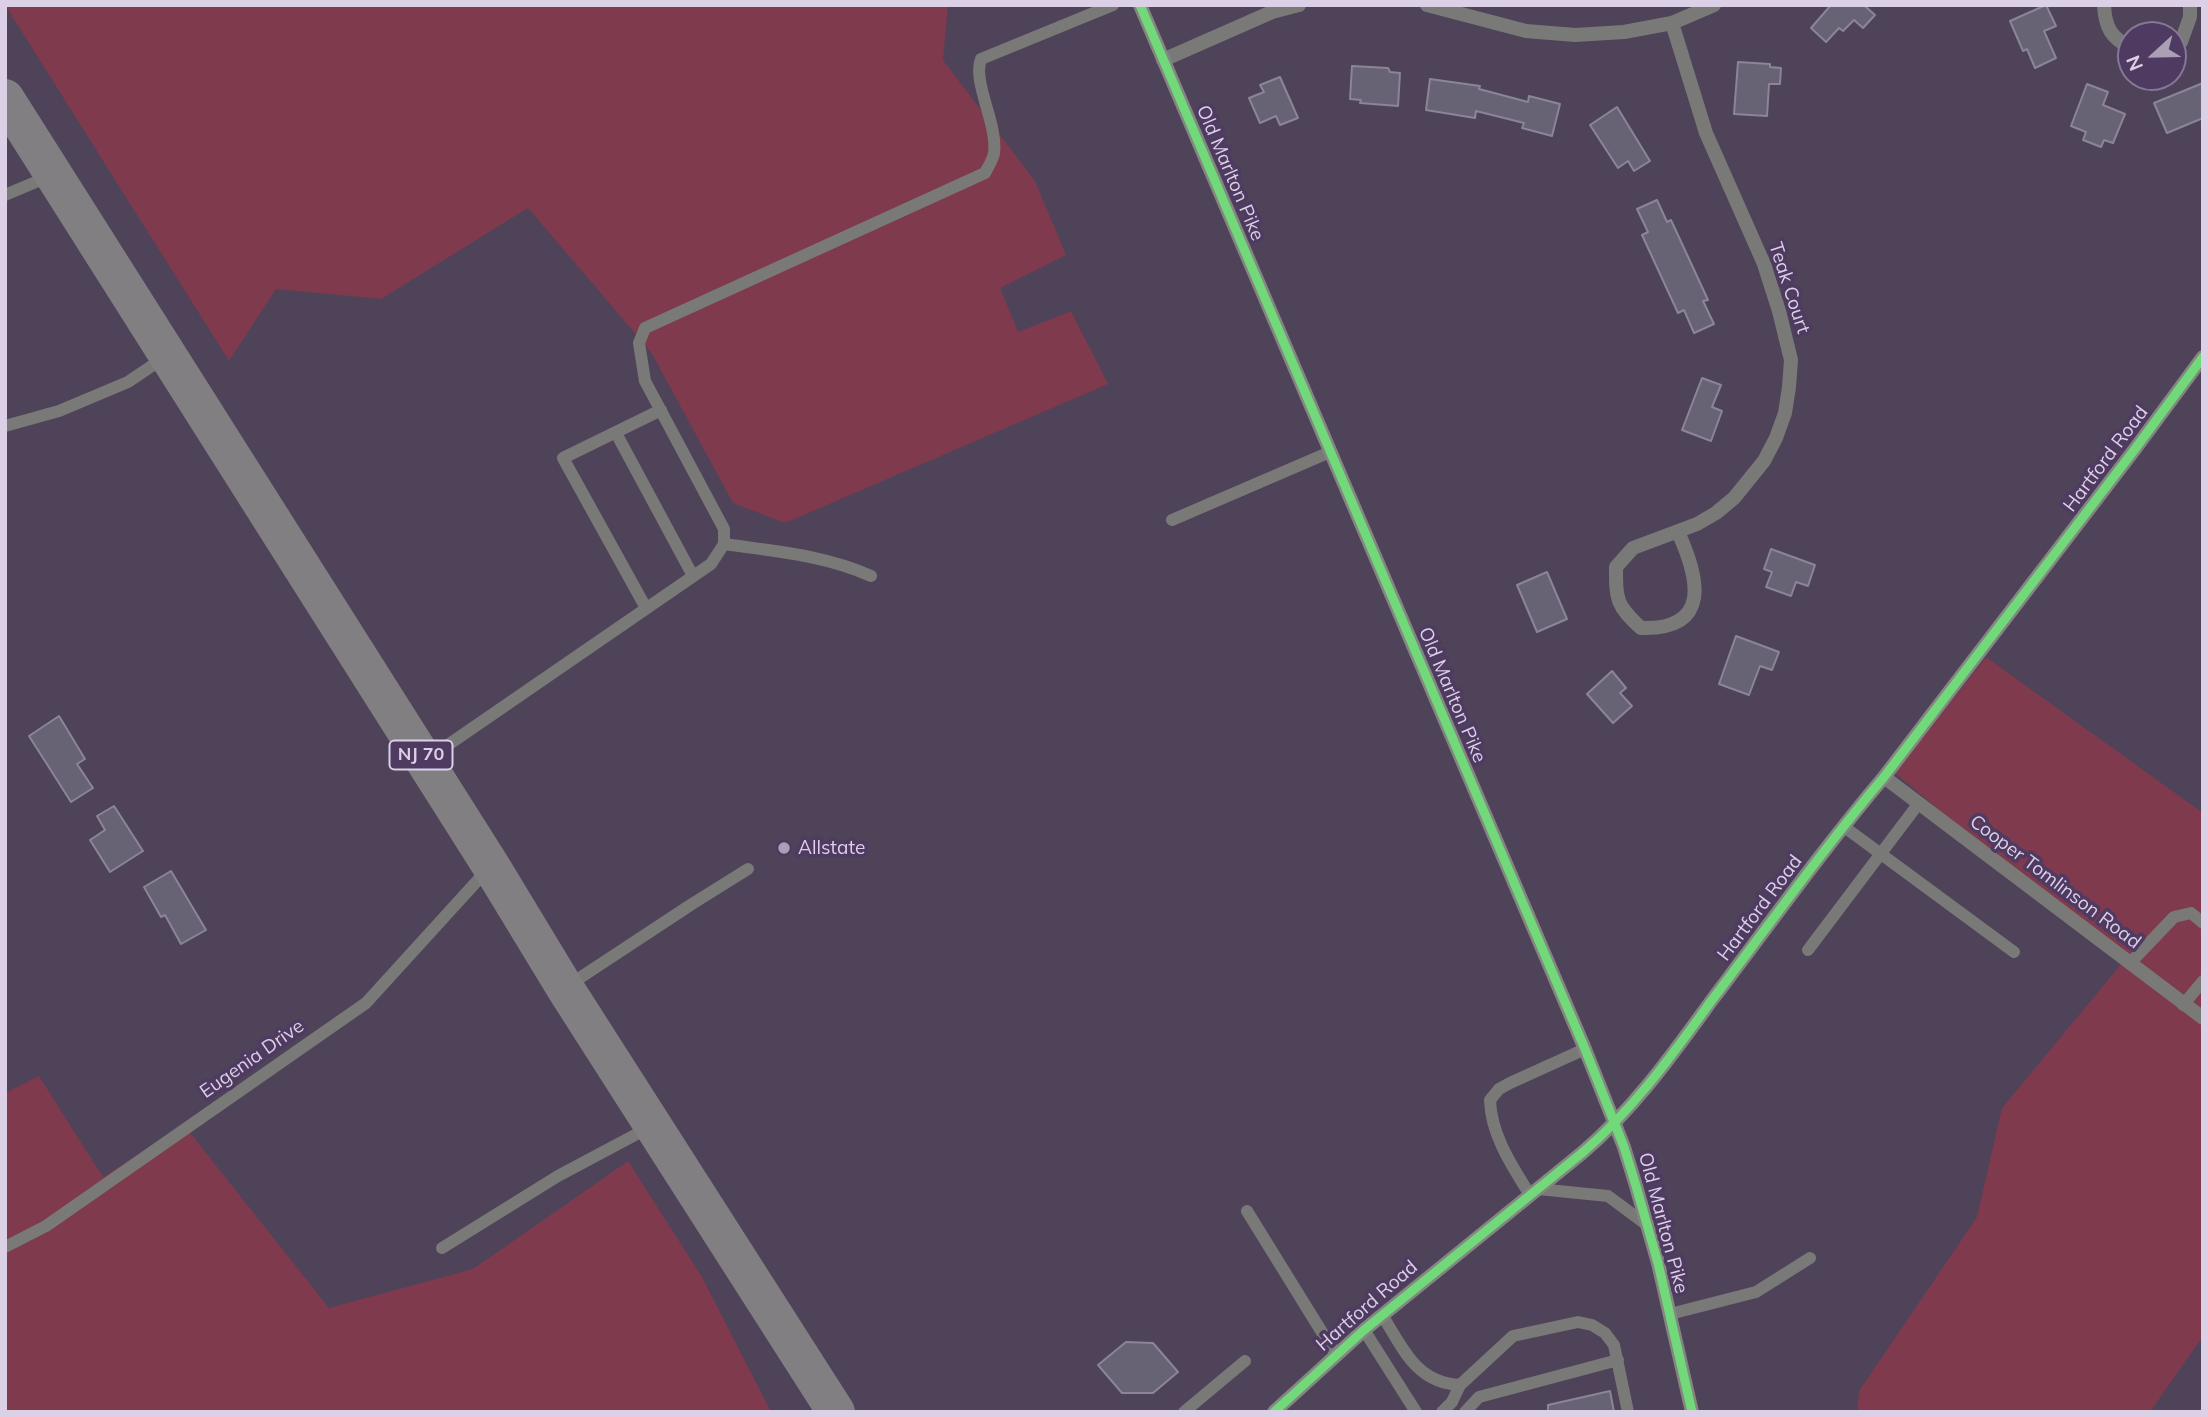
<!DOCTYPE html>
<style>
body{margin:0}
#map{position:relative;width:2208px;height:1417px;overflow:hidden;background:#4e4359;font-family:Mulish,sans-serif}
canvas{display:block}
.frame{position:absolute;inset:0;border:7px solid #dcd0e7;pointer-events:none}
.north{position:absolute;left:2117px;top:21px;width:70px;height:70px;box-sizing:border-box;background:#4f3b61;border:2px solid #877797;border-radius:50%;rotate:248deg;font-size:19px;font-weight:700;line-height:28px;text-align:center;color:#dcd0e7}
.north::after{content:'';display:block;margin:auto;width:24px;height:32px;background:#aa9fb5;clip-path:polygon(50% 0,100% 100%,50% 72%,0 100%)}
</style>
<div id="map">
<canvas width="2208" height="1417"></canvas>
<div class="frame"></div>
<div class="north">N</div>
</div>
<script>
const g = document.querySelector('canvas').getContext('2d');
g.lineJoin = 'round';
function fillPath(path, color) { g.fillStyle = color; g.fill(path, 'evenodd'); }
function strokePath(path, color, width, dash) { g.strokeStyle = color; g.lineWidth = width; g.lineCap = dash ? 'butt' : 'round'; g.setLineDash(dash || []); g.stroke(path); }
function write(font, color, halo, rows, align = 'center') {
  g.font = font + ' Mulish,sans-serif'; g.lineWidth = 7; g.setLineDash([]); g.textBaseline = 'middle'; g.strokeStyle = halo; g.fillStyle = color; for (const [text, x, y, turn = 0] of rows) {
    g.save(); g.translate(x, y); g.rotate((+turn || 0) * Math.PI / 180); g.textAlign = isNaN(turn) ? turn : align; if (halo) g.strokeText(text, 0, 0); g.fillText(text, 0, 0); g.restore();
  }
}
const green = new Path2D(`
 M5 5H948L943 60 1035 181 1066 255 1000 288 1018 332 1071 311 1108 384 785 523 733 503 651 352 528 208 381 299 276 289 229 361Z
 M1986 657 2203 813V1336L2150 1412H1857L1859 1391 1977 1217 2002 1108 2122 963 1895 773Z
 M39 1076 103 1177 184 1125 329 1308 473 1269 628 1161 702 1277 771 1412H5V1093Z`);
const building = new Path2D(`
 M1831 5H1867L1866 7 1875 15 1863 28 1854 20 1843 31 1839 28 1826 42 1811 28Z
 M2046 5 2056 26 2044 31 2056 58 2035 68 2027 49 2023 51 2010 21Z
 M1738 62 1770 64V67L1781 68 1780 84H1769L1767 116 1734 114Z
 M1352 66 1388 68 1390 72 1400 73 1398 106 1360 103 1361 100 1350 99Z
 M1280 77 1298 118 1280 125 1276 116 1260 123 1249 98 1264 92 1260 85Z
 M1430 79 1480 86 1479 89 1528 102 1529 96 1560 104 1552 136 1522 128 1524 123 1476 111 1475 118 1426 110Z
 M2203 83V118L2167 133 2154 103Z
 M2087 84 2108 92 2103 105 2125 114 2113 143 2104 140 2101 147 2083 140 2086 132 2071 126Z
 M1617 107 1650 161 1634 171 1628 161 1618 168 1590 125Z
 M1657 200 1667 222 1671 220 1708 300 1703 301 1714 324 1694 333 1684 310 1678 313 1642 235 1648 232 1637 209Z
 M1702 378 1721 385 1712 407 1722 411 1711 441 1682 430Z
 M1771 549 1815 565 1808 586 1796 582 1791 596 1766 587 1772 572 1764 569Z
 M1547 572 1567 619 1537 632 1517 585Z
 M1736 636 1779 652 1772 670 1760 666 1749 695 1719 684Z
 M1612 671 1626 688 1620 693 1632 706 1613 723 1587 694Z
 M59 716 85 759 77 764 93 788 71 802 29 736Z
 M114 806 143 851 110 872 90 840 105 830 97 816Z
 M171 871 206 930 181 944 165 915 161 917 144 887Z
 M1126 1342 1153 1343 1178 1372 1153 1393H1122L1098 1365Z
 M1610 1391 1614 1412H1548V1405Z`);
const lane = new Path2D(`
 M5 195 50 176
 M5 426 59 411 128 382 165 357
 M616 433 693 576
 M1172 520 1330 452
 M724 544C774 551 824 555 871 576
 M646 608 563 458 661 410
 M429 758 711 564 724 544V529L645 381 639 343 645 328 985 173C988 167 993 160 994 153 998 124 972 82 981 59L1113 5
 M1843 826 2014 952
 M1808 950 1919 803
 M2130 963 2174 917 2191 913 2203 923
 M569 985 692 904 748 869
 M2183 1005 2203 981
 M1538 1189 1608 1196 1647 1225
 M1530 1195C1512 1166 1491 1135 1490 1100L1499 1089 1510 1083 1585 1049
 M1247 1211 1336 1355
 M5 1247 46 1226 366 1003 488 869
 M442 1248 558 1176 650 1127
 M1670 1314 1756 1292 1810 1258
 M1382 1315C1403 1348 1416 1383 1460 1385
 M1364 1330 1416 1412
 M1184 1412 1245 1361
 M1442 1412 1452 1402 1460 1385 1513 1336 1578 1322 1592 1325 1605 1333 1614 1345 1628 1412
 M1465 1412 1479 1397 1618 1360`);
const street = new Path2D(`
 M1427 5 1526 31 1575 35 1624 32 1672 23 1714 5
 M2104 5C2105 27 2111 38 2131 48
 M1672 23 1706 133 1764 264 1779 311 1791 360 1789 387 1785 413 1776 438 1764 461 1734 498 1716 513 1697 524 1633 548 1616 567C1616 600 1616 605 1641 628 1712 630 1699 578 1678 532
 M2173 44 2181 42 2190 17V5
 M1163 60 1272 12 1299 5
 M1884 777 2203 1018`);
const secondary = new Path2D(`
 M1140 5 1585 1049 1624 1147 1636 1186 1658 1263 1692 1412
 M1274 1412 1364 1330 1582 1153C1634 1109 1672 1055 1712 1000 1769 925 1823 849 1884 777L2135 449 2203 357`);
const highway = new Path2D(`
 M5 98 491 866 565 988 836 1412`);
const cycleway = new Path2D(`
 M1140 5 1585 1049 1624 1147 1636 1186 1658 1263 1692 1412
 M1274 1412 1364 1330 1582 1153C1634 1109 1672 1055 1712 1000 1769 925 1823 849 1884 777L2135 449 2203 357`);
const markers = [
 [784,848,7,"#aa9fb5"]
];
const shields = [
 [421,755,63]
];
const shieldNames = [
 ["NJ 70",421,755]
];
const streetNames = [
 ["Old Marlton Pike",1230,173,67],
 ["Teak Court",1789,288,72],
 ["Hartford Road",2106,459,-53],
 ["Old Marlton Pike",1452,695,67],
 ["Cooper Tomlinson Road",2055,882,37],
 ["Hartford Road",1760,908,-53],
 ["Eugenia Drive",252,1059,-35],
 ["Old Marlton Pike",1663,1223,75],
 ["Hartford Road",1367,1306,-41]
];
const poiNames = [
 ["Allstate",798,848]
];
fillPath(green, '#7f3a4d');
fillPath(building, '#686275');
strokePath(building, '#8a8598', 2);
strokePath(lane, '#797a78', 12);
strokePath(street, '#797a78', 14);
strokePath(secondary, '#848682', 14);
strokePath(highway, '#817f82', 38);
strokePath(cycleway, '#71d979', 9);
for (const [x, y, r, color] of markers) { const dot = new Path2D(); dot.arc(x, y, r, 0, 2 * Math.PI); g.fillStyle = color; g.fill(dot); strokePath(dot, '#4f3b61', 2.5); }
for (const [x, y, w] of shields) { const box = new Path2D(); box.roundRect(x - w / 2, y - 14.5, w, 29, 5); g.fillStyle = '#4f3b61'; g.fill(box); strokePath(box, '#dcd0e7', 2); }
write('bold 18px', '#dcd0e7', null, shieldNames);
write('19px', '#dcd0e7', '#4f3b61', streetNames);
write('19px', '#dcd0e7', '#4f3b61', poiNames, 'left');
</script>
